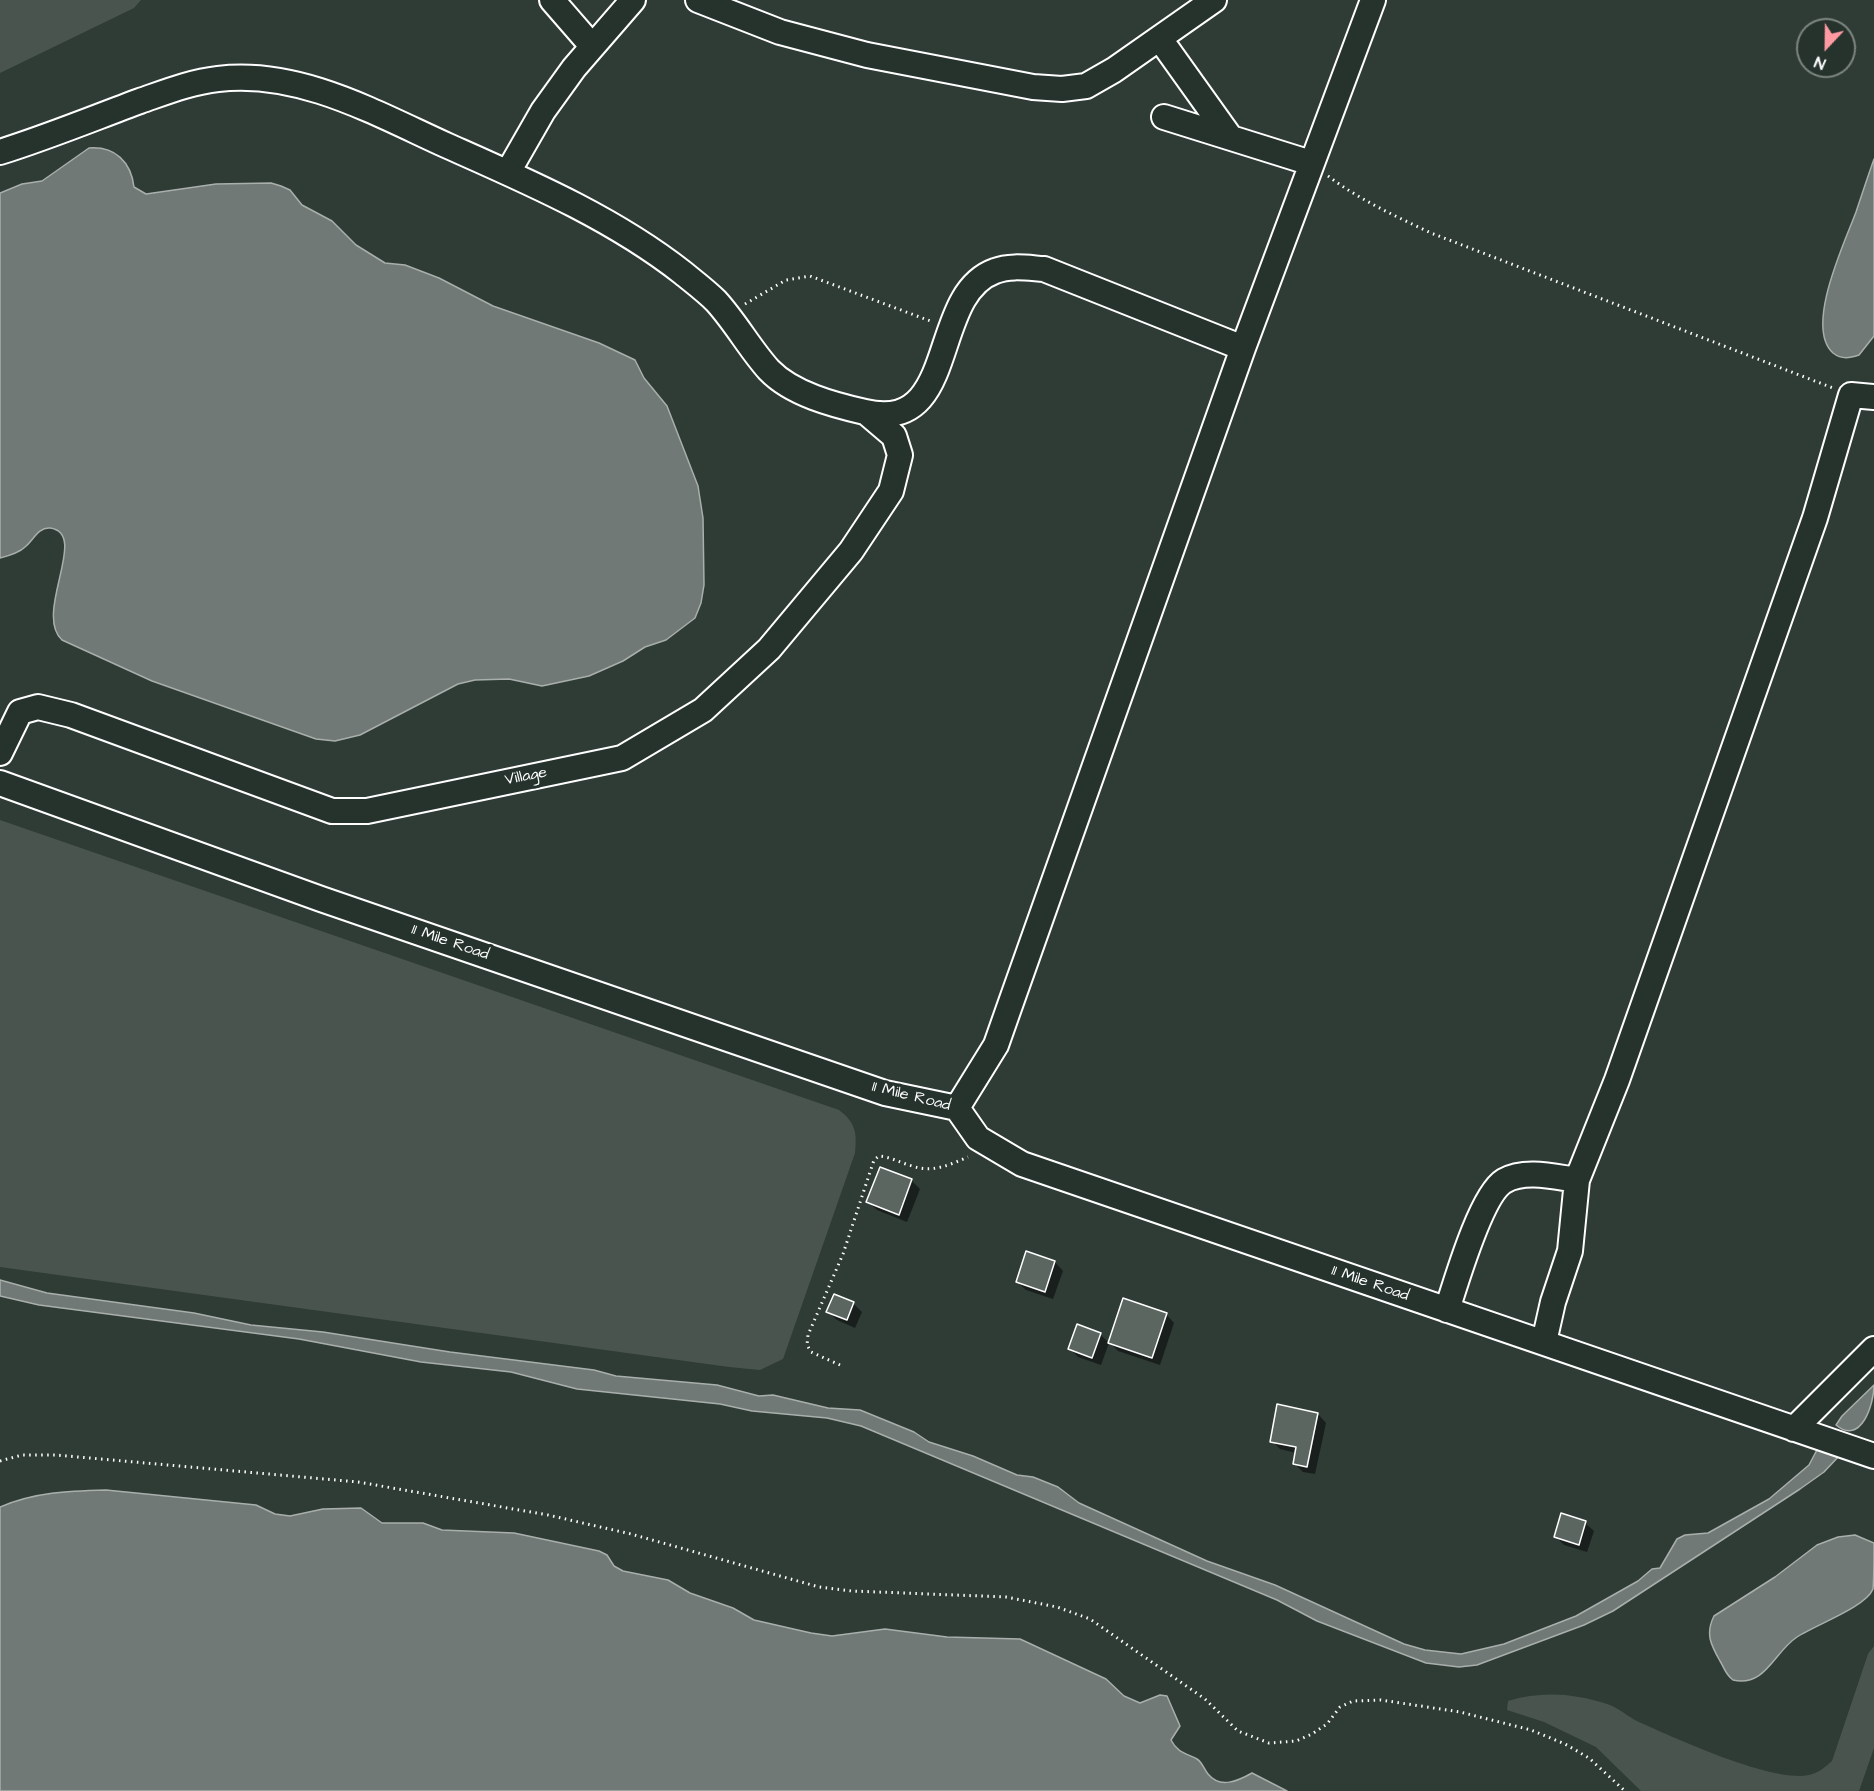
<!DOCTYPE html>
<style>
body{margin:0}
#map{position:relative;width:1874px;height:1791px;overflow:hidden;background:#2f3b35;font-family:"Architects Daughter",sans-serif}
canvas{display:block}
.north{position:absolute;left:1796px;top:18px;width:60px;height:60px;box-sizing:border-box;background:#26332d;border:2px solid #7d8581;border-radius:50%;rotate:202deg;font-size:16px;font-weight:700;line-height:24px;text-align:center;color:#fff}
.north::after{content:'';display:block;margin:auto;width:21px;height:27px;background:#ff9aa2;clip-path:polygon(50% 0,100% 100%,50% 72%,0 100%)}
</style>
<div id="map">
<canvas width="1874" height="1791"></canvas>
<div class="north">N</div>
</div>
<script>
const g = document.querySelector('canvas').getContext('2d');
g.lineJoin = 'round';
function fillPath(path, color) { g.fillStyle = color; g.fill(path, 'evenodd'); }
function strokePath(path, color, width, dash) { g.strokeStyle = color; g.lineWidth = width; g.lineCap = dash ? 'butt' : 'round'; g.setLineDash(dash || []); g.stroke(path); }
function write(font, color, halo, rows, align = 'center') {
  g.font = font + ' "Architects Daughter",sans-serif'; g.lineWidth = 6; g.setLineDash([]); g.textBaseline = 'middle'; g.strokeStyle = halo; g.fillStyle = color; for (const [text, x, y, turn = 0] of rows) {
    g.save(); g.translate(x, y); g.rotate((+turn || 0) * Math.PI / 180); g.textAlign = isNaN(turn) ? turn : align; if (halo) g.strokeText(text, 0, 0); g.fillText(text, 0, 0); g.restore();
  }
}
const green = new Path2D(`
 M0 0H141L134 8 0 73Z
 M0 820 839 1110C856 1123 857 1133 855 1153L783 1359 760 1370 729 1367 0 1267Z
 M1874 1646V1748L1859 1791H1641L1596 1747 1544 1722 1507 1710 1508 1701C1541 1691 1573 1693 1607 1704 1618 1707 1628 1717 1639 1722 1675 1738 1772 1783 1809 1775 1819 1773 1825 1767 1832 1761L1868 1654Z`);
const water = new Path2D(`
 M89 148C115 146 131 162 134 187L146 194 216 184 271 183 281 186 290 190 302 205 332 221 356 245 385 263 405 265 439 278 493 306 599 343 635 360 644 378 667 406 698 486 703 518 704 585 701 603 695 618 666 640 645 647 623 661 589 676 542 686 509 679 475 680 458 684 360 735 335 741 316 739 152 681 62 640C33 613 90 533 50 528 38 527 33 541 25 547 19 553 8 556 0 558V193L22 184 42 181Z
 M1874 159V336L1859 355C1850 358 1842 360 1833 353 1804 327 1845 242 1856 212 1862 194 1868 176 1874 159Z
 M0 1280 47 1293 194 1313 251 1325 323 1332 450 1352 594 1370 616 1376 717 1385 759 1396 773 1395 828 1408 860 1410 914 1432 929 1442 973 1456 1017 1475 1033 1477 1058 1487 1079 1503 1207 1561 1275 1585 1404 1644 1425 1650 1461 1654 1504 1644 1576 1616 1638 1581 1652 1569 1660 1568 1677 1539 1685 1535 1708 1533 1769 1499 1809 1465 1819 1446 1840 1455 1824 1472 1800 1489 1613 1611 1584 1625 1477 1665 1459 1667 1426 1663 1317 1621 1277 1600 861 1426 827 1418 752 1411 720 1404 577 1389 511 1372 421 1362 299 1339 39 1305 0 1296Z
 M1874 1385C1874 1404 1861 1446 1836 1425L1842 1416Z
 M106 1490 256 1505 275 1514 290 1516 323 1509 361 1508 382 1523H423L442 1530 514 1533 599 1551 607 1555 614 1566 623 1571 668 1580 690 1593 733 1608 754 1620 811 1633 832 1636 885 1629 947 1637 1020 1639 1106 1679 1124 1696 1140 1703 1160 1695 1167 1696 1180 1726 1171 1740C1177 1752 1185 1753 1197 1759 1202 1762 1204 1769 1208 1774 1220 1789 1238 1781 1252 1773L1287 1791H0V1507C35 1492 68 1491 106 1490Z
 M1855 1535 1874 1543C1874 1556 1874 1578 1873 1589 1866 1607 1815 1625 1797 1637 1773 1653 1766 1687 1733 1680 1725 1674 1725 1669 1720 1661 1711 1645 1705 1634 1714 1616L1775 1577 1817 1545 1838 1537Z`);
const shadow = new Path2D(`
 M911 1180 920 1189 907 1222 877 1210 868 1202Z
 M1055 1262 1063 1271 1053 1299 1026 1290 1017 1282Z
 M853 1303 862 1312 855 1328 837 1320 828 1312Z
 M1166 1314 1174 1323 1160 1365 1118 1351 1110 1343Z
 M1100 1334 1109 1343 1101 1365 1078 1357 1070 1349Z
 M1318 1414 1326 1423 1315 1474 1303 1472 1294 1463 1296 1453 1280 1449 1272 1441Z
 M1585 1523 1594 1531 1587 1552 1564 1545 1556 1537Z`);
const building = new Path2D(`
 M880 1167 912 1179 899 1215 866 1202Z
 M1026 1251 1055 1261 1045 1292 1016 1282Z
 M834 1294 854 1302 847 1320 826 1312Z
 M1123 1298 1167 1313 1152 1358 1108 1343Z
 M1077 1324 1101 1333 1092 1358 1068 1349Z
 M1277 1404 1318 1413 1307 1467 1293 1464 1296 1447 1270 1442Z
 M1561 1513 1586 1521 1579 1545 1554 1537Z`);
const path = new Path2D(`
 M1328 176C1360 200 1395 216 1431 233L1833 388
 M745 304 786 280 810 276 933 322
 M840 1365 811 1352 807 1345 808 1335 843 1254 874 1160 879 1156C891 1157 901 1163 912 1166 933 1173 949 1165 968 1157
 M0 1461 22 1455H56L358 1482 548 1515 631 1534 819 1587 852 1591 1006 1597 1057 1607 1090 1619 1205 1699 1238 1731 1269 1743 1296 1741 1312 1734 1327 1724 1340 1707 1353 1701 1381 1700 1460 1712 1531 1730 1565 1744 1589 1758 1625 1791`);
const minor = new Path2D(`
 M552 0 592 46
 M698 0 780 32 867 55 1033 87 1062 89 1086 86 1114 70 1214 0
 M1160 39 1230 137
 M1164 117 1311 163
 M0 152C48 137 94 118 140 101 166 92 191 82 218 79 299 69 377 114 448 146 529 182 613 218 683 273 694 282 706 291 716 301 736 323 750 349 769 370 792 394 834 405 865 412 960 434 928 295 995 271 1010 265 1028 268 1044 269L1243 348
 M508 172 543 111 574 68 633 0
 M0 753 20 712 38 707 71 715 332 811H367L622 758 703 710 769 649 851 551 891 491 900 455 894 436 867 413
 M0 783 321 899 885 1093 957 1108 978 1138 1022 1164 1874 1456
 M957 1108 996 1045 1009 1008 1243 348 1373 0
 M1447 1310C1456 1282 1481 1195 1504 1181 1525 1169 1555 1177 1577 1180
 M1544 1342 1553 1302 1570 1251 1577 1180 1617 1080 1815 518 1851 395 1874 397
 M1794 1429 1874 1349`);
const streetNames = [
 ["Village",526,777,-11],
 ["11 Mile Road",450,943,19],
 ["11 Mile Road",911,1097,14],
 ["11 Mile Road",1370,1284,19]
];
fillPath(green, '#4a544f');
fillPath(water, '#707975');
strokePath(water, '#a9afac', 1.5);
fillPath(shadow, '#0007');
fillPath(building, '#5b6661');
strokePath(building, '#fff', 1.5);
strokePath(minor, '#fff', 28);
strokePath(path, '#fff', 3, [1.5, 4.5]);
strokePath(minor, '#26332d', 24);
write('16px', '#fff', '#26332d', streetNames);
</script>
